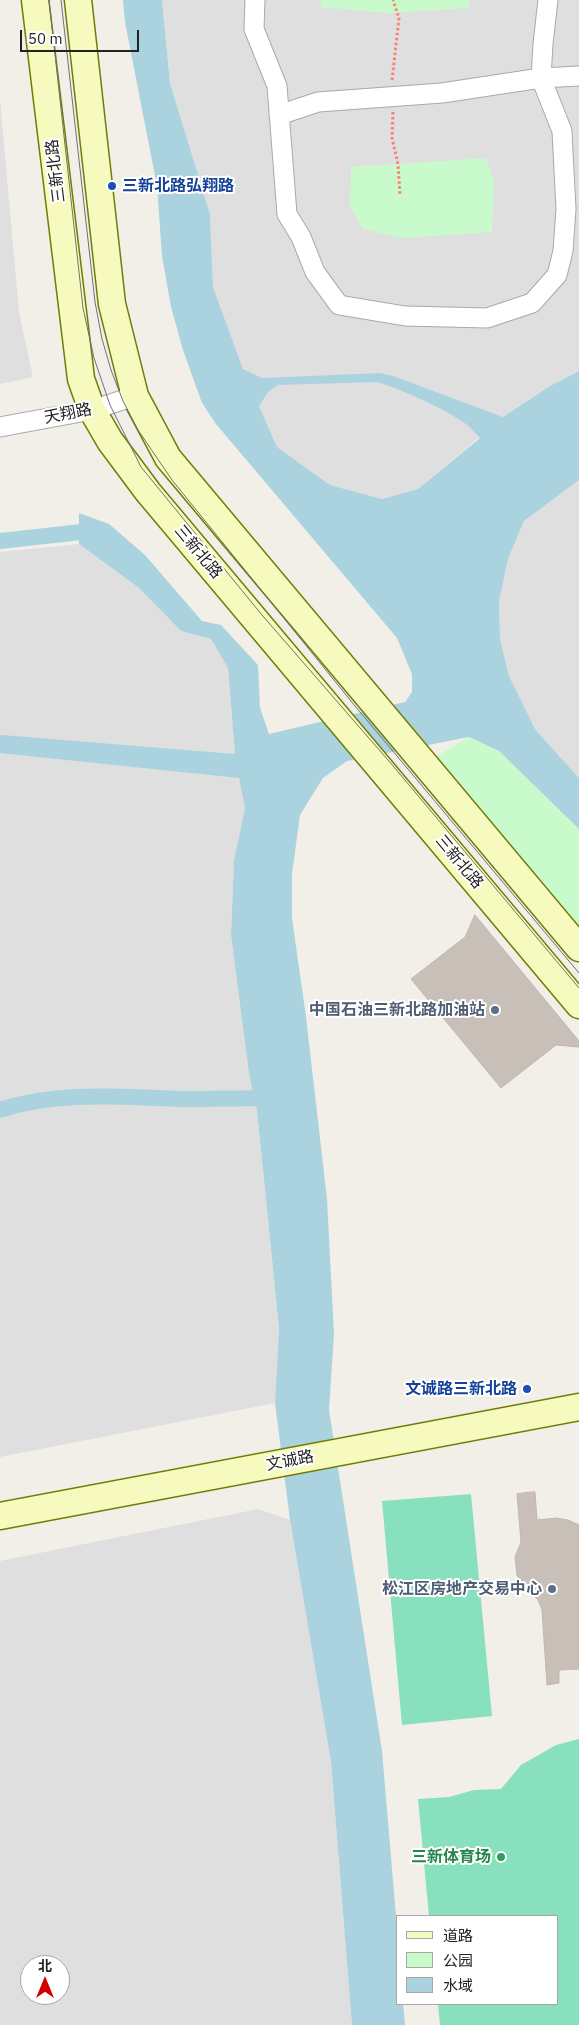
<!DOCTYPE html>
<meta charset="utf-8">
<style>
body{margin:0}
#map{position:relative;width:579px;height:2025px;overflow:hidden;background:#f2efe9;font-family:"IBM Plex Sans","Noto Sans SC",sans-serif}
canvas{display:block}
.legend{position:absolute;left:396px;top:1915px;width:162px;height:90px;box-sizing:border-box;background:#fff;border:1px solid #a7a7a7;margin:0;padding:6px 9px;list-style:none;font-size:15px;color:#222}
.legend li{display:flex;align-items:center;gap:10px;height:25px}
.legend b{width:25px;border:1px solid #a7a7a7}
.north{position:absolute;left:20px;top:1955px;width:50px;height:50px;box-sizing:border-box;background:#fff;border:1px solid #a7a7a7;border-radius:50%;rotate:0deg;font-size:14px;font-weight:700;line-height:20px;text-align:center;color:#222}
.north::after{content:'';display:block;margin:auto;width:18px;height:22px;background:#d40000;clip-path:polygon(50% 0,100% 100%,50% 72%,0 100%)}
.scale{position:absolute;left:20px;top:30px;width:119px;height:22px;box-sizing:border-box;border:2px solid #222;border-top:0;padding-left:6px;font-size:15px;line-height:18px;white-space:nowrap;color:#222;-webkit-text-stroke:4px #fff;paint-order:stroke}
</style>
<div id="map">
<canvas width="579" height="2025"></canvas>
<ul class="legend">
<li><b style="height:6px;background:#f7fabf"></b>道路</li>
<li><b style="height:14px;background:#c8facc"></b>公园</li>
<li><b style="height:14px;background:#aad3df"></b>水域</li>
</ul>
<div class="north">北</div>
<div class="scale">50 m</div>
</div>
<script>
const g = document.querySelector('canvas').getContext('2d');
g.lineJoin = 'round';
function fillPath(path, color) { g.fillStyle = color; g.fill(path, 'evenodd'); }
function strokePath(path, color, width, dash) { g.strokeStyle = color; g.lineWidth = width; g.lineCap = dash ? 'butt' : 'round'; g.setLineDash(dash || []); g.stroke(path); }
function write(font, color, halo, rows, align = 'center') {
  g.font = font + ' "IBM Plex Sans","Noto Sans SC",sans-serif'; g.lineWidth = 4; g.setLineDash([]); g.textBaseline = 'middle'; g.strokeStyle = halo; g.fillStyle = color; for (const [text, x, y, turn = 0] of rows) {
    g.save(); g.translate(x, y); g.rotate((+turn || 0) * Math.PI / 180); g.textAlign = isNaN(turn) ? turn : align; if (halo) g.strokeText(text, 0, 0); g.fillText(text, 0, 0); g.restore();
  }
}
const residential = new Path2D(`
 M162 0H579V371L550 386 503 417 418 489 382 499 330 485 277 447 243 369 213 287 210 214 170 83Z
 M0 100 19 312 33 377 0 384Z
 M579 480V778L535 729 509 676 500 639 499 601 508 559 524 521Z
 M79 544 139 588 181 631 211 639 228 668 235 755 245 808 234 860 231 935 249 1074 257 1111 279 1328 275 1403 0 1457V552Z
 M258 1509 290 1520 331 1762 352 2025H0V1561ZM30 1965H60V1995H30Z`);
const park = new Path2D(`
 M321 0H469V8L388 13 321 7Z
 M486 158 494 181 492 232 402 238 363 229 350 206 351 167Z
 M469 737 499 751 579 829V934L429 761Z`);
const pitch = new Path2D(`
 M471 1494 492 1716 402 1725 382 1501Z
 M579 1739V2025H440L438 2004H558V1916H429L418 1799 449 1797 474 1790 501 1789 521 1765 556 1745Z`);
const water = new Path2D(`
 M123 0H162L170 83 210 214 213 287 243 369 262 378 380 373 393 376 503 417 550 386 579 371V480L524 521 508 559 499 601 500 639 509 676 535 729 579 778V829L499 751 469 737 347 761 323 778 300 815 292 874V918L306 1017 327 1199 334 1334 329 1410 382 1751 398 1940V2004H403L405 2025H352L331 1762 290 1520 275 1403 279 1328 257 1111 249 1074 231 935 234 860 245 808 239 778 0 753V735H2L235 754 228 668 211 639 181 631 139 588 79 544V513L109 524 145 555 202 621 221 625 258 665 260 708 269 734 405 702 412 692V674L397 638 216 424 202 403 183 350 171 307 162 256 157 186 125 22ZM376 382C400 388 445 409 466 424 471 428 475 433 480 438L418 489 382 499 330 485 277 447 259 406 268 392 278 385Z`);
const canal = new Path2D(`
 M0 541 90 531 97 538
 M0 1110C57 1091 120 1097 180 1099 212 1099 244 1098 276 1098`);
const building = new Path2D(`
 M475 915 579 1041V1047L556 1045 501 1088 411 979 465 937Z
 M535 1492 537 1520 556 1518 568 1520 579 1525V1669L559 1670V1683L547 1685 542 1610 538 1600 523 1585 517 1575 515 1557 521 1542 517 1494Z`);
const path = new Path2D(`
 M392 80 399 18 393 0
 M393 112 392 138 398 164 400 195`);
const street = new Path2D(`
 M255 0 254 29 277 86 287 214 301 237 315 272 339 305 405 316 487 318 532 303 557 275 563 251 566 209 562 131 541 78 543 44 548 0
 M279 115 318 102 442 93 541 78 579 76
 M0 427 92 410 135 396`);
const secondary = new Path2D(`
 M35 0 81 379 92 410 110 441 148 492 579 1005
 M78 0 112 304 135 396 168 458 579 948
 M0 1516 579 1407`);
const tram = new Path2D(`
 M49 0 83 308 94 358 110 405 141 467 262 615 394 767 579 988
 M61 0 95 302 102 339 111 370 123 401 138 430 172 480 355 706 579 973`);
const markers = [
 [112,186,5,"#1a4fb4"],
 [495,1010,5,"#5c6f8a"],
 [527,1389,5,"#1a4fb4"],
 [552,1589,5,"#5c6f8a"],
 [501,1857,5,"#2e9e5b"]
];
const streetNames = [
 ["三新北路",56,171,-97],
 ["天翔路",68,414,-11],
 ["三新北路",198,552,50],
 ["三新北路",459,862,50],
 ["文诚路",290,1461,-11]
];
const transitNames = [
 ["三新北路弘翔路",122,186],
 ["文诚路三新北路",517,1389,"right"]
];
const serviceNames = [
 ["中国石油三新北路加油站",485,1010],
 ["松江区房地产交易中心",542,1589]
];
const leisureNames = [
 ["三新体育场",491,1857]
];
fillPath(residential, '#e0dfdf');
fillPath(park, '#c8facc');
fillPath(pitch, '#88e0be');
fillPath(water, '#aad3df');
strokePath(canal, '#aad3df', 16);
fillPath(building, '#c7bfb8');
strokePath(building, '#c4b6ab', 1);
strokePath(street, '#a9a9a9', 21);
strokePath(secondary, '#707d05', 29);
strokePath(path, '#fa8072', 3, [2.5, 2.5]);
strokePath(street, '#fff', 19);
strokePath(secondary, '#f7fabf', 26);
strokePath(tram, '#707070', 1);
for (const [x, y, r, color] of markers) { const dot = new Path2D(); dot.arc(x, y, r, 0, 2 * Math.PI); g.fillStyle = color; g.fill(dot); strokePath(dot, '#fff', 2); }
write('16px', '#222', '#fff', streetNames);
write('bold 16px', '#164399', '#fff', transitNames, 'left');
write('bold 16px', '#4e5e75', '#fff', serviceNames, 'right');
write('bold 16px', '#27864d', '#fff', leisureNames, 'right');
</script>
